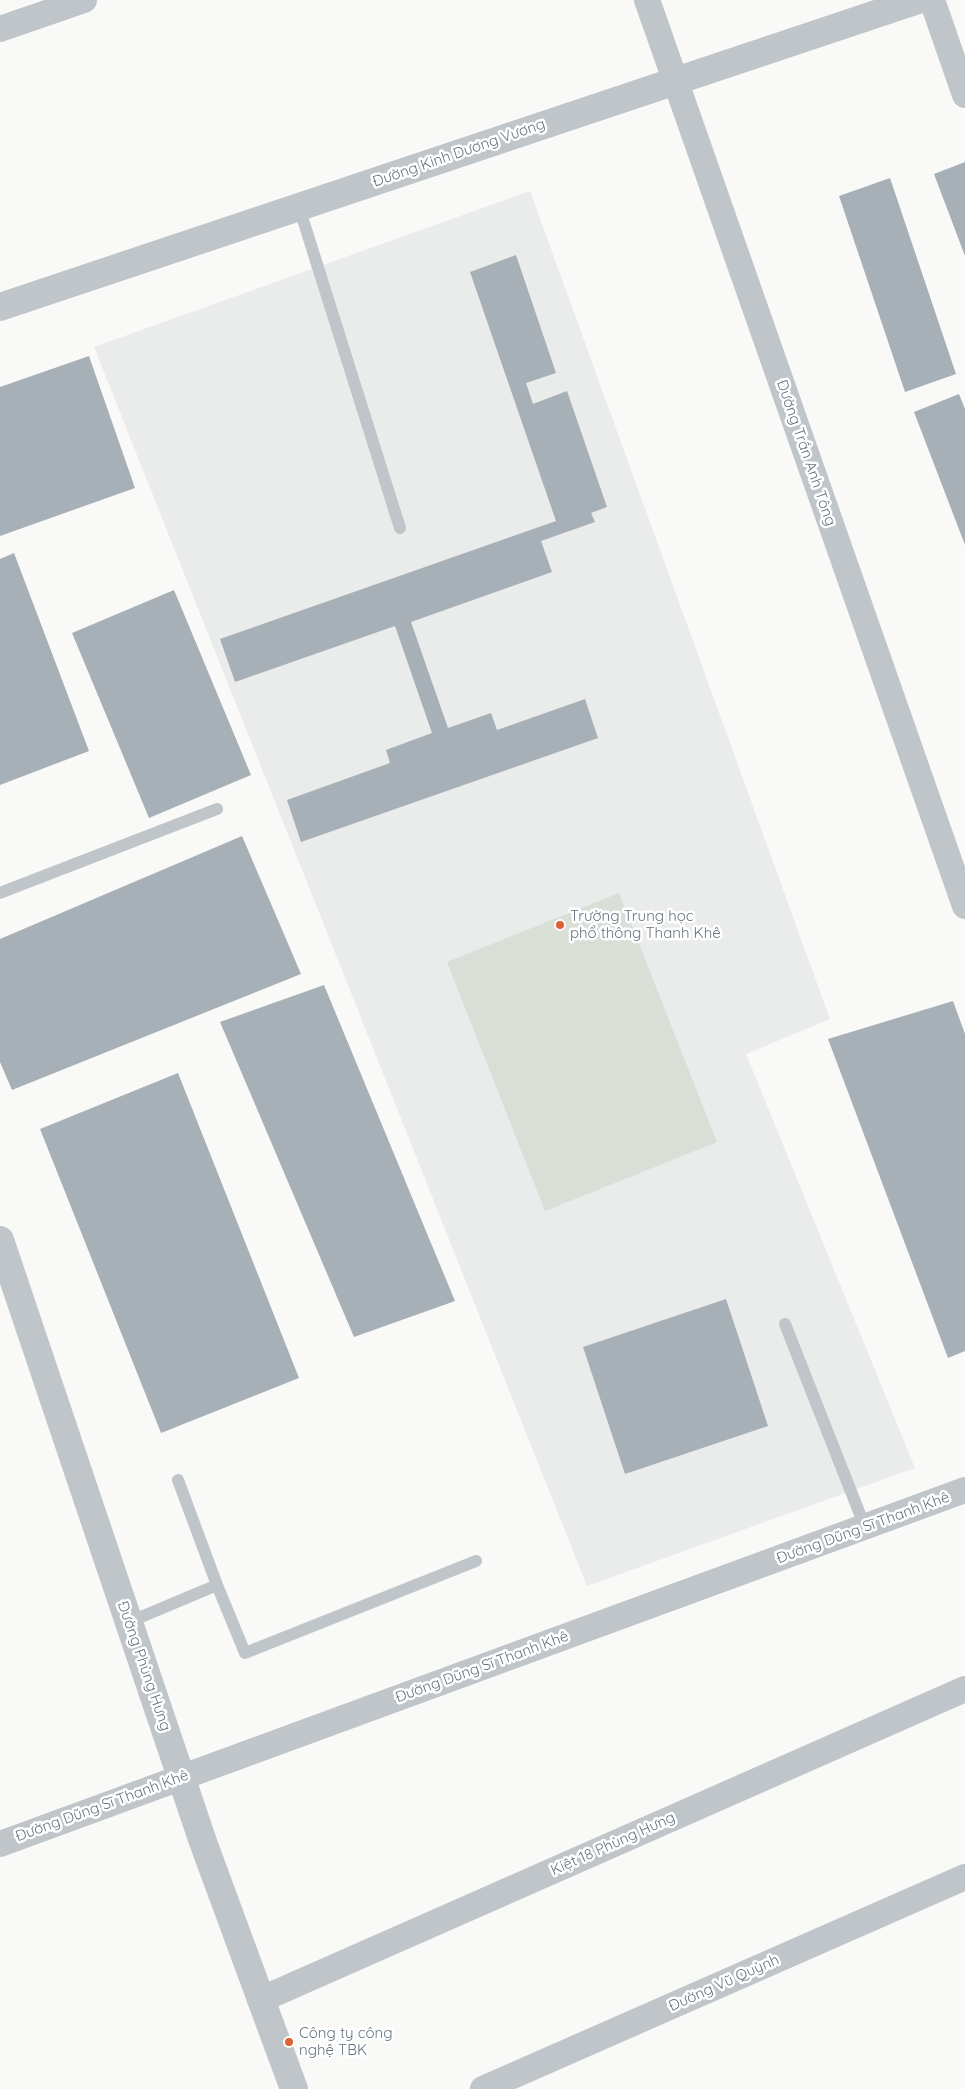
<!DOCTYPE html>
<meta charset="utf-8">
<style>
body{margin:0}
canvas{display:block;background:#f9f9f7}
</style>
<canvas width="965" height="2089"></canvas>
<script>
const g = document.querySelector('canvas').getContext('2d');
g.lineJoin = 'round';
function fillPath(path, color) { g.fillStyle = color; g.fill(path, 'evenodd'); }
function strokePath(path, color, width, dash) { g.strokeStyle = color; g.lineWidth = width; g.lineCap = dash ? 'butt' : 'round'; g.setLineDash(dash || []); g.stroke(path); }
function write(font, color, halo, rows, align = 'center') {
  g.font = font + ' Quicksand,sans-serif'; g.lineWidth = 5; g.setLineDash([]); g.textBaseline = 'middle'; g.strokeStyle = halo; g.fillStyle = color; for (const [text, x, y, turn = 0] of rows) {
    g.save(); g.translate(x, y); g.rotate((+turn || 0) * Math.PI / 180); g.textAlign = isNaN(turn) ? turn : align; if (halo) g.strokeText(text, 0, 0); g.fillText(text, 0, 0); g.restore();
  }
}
const built = new Path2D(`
 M530 191 830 1019 746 1054 915 1468 587 1586 94 347Z`);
const green = new Path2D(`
 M619 893 717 1142 545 1211 447 962Z`);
const building = new Path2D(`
 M965 162V256L934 174Z
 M890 178 956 374 905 392 839 196Z
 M516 255 556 373 526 383 533 404 567 391 607 507 591 513 595 522 541 541 552 572 411 622 448 728 491 713 497 730 585 699 598 738 301 842 287 800 390 763 386 750 432 733 395 626 235 682 220 639 556 521 470 272Z
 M89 356 135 488 0 536V387Z
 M959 394 965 409V545L914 412Z
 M14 553 89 751 0 785V559Z
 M174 590 251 775 149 818 72 633Z
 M242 836 301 974 12 1090 0 1062V939Z
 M324 985 455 1301 354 1337 220 1022Z
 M953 1001 965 1034V1351L948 1358 828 1039Z
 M178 1073 299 1378 161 1433 40 1129Z
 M726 1299 768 1426 625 1474 583 1347Z`);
const service = new Path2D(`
 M299 207 400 528
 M0 893 217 809
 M785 1324 865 1527
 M178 1480 217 1585
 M129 1622 217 1585 245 1653 476 1561`);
const minor = new Path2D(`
 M647 0 965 906
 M932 0 965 95
 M0 29 84 0
 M0 1844 965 1490
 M260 2000 965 1689
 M483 2089 965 1877`);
const tertiary = new Path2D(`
 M0 307 918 0
 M0 1240 203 1842 294 2089`);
const markers = [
 [560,925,5,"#dd6134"],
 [289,2042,5,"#dd6134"]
];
const streetNames = [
 ["Đường Kinh Dương Vương",459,153,-19],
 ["Đường Trần Anh Tông",806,453,71],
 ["Đường Dũng Sĩ Thanh Khê",863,1528,-20],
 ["Đường Phùng Hưng",144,1666,71],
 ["Đường Dũng Sĩ Thanh Khê",482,1667,-20],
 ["Đường Dũng Sĩ Thanh Khê",102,1806,-20],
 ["Kiệt 18 Phùng Hưng",613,1844,-24],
 ["Đường Vũ Quỳnh",724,1983,-24]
];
const poiNames = [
 ["Trường Trung học",570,916],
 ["phổ thông Thanh Khê",570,933],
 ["Công ty công",299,2033],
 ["nghệ TBK",299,2050]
];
fillPath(built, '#eaebeb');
fillPath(green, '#d9ded7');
fillPath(building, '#a8b0b7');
strokePath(service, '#c0c5c9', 12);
strokePath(minor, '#c0c5c9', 26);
strokePath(tertiary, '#c0c5c9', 28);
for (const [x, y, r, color] of markers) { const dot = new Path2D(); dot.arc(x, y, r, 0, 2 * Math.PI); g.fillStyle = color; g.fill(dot); strokePath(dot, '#fff', 2); }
write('15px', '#667481', '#fff', streetNames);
write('15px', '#667481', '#fff', poiNames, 'left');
</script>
